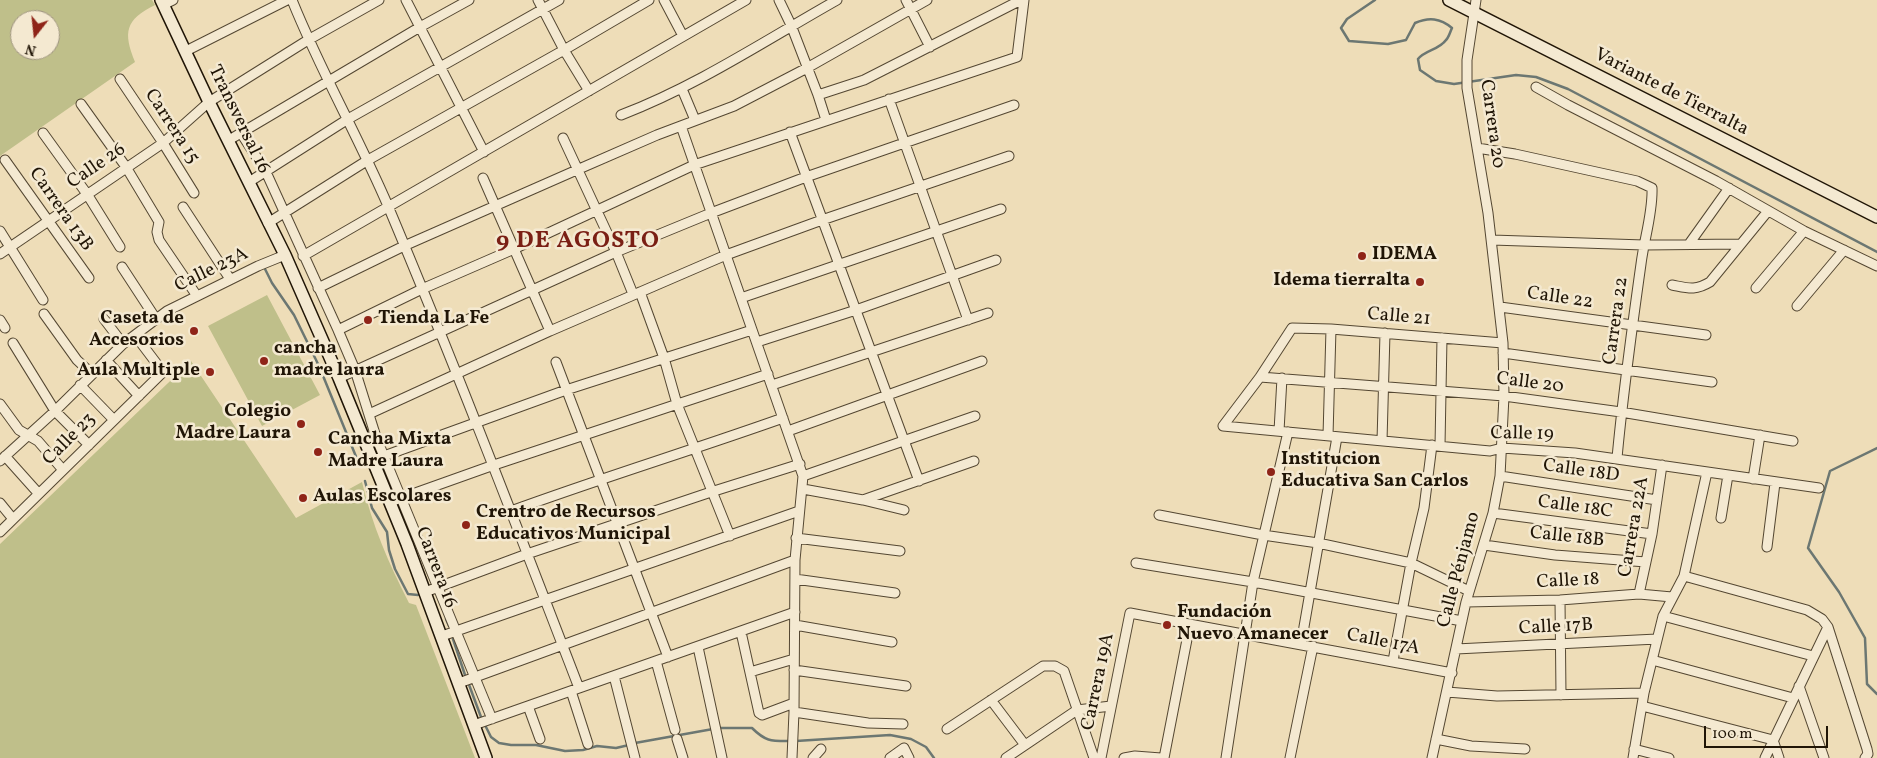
<!DOCTYPE html>
<meta charset="utf-8">
<style>
body{margin:0}
#map{position:relative;width:1877px;height:758px;overflow:hidden;background:#eeddb8;font-family:Vollkorn,serif}
canvas{display:block}
.north{position:absolute;left:10px;top:10px;width:50px;height:50px;box-sizing:border-box;background:#f4e9d1;border:1px solid #9f9480;border-radius:50%;rotate:196deg;font-size:14px;font-weight:700;line-height:20px;text-align:center;color:#201506}
.north::after{content:'';display:block;margin:auto;width:18px;height:22px;background:#8f2418;clip-path:polygon(50% 0,100% 100%,50% 72%,0 100%)}
.scale{position:absolute;left:1704px;top:726px;width:124px;height:22px;box-sizing:border-box;border:2px solid #201506;border-top:0;padding-left:6px;font-size:15px;line-height:18px;white-space:nowrap;color:#201506;-webkit-text-stroke:4px #f4e9d1;paint-order:stroke}
</style>
<div id="map">
<canvas width="1877" height="758"></canvas>
<div class="north">N</div>
<div class="scale">100 m</div>
</div>
<script>
const g = document.querySelector('canvas').getContext('2d');
g.lineJoin = 'round';
function fillPath(path, color) { g.fillStyle = color; g.fill(path, 'evenodd'); }
function strokePath(path, color, width, dash) { g.strokeStyle = color; g.lineWidth = width; g.lineCap = dash ? 'butt' : 'round'; g.setLineDash(dash || []); g.stroke(path); }
function write(font, color, halo, rows, align = 'center') {
  g.font = font + ' Vollkorn,serif'; g.lineWidth = 5; g.setLineDash([]); g.textBaseline = 'middle'; g.strokeStyle = halo; g.fillStyle = color; for (const [text, x, y, turn = 0] of rows) {
    g.save(); g.translate(x, y); g.rotate((+turn || 0) * Math.PI / 180); g.textAlign = isNaN(turn) ? turn : align; if (halo) g.strokeText(text, 0, 0); g.fillText(text, 0, 0); g.restore();
  }
}
const green = new Path2D(`
 M0 0H152L155 5C125 20 123 32 135 62L0 156ZM20 20H50V50H20Z
 M267 295 320 395 262 426 208 326Z
 M191 361 296 518 362 482C372 525 389 564 409 603L416 605 475 758H0V544Z`);
const stream = new Path2D(`
 M1375 0 1347 19 1341 28 1349 41 1388 44 1406 40 1415 23C1429 17 1440 18 1452 28 1450 32 1449 37 1446 40 1439 50 1425 50 1418 59L1420 70 1436 81 1454 84 1516 75 1536 77 1568 89 1877 252
 M264 267 272 283 294 315 319 366 357 459
 M1877 448 1830 471 1808 548 1839 592 1865 638 1867 684 1877 694
 M365 481 372 508 387 532 389 550 395 569 408 594 418 595
 M446 619 449 626
 M453 639 465 675
 M468 682 481 717
 M485 725 491 737 499 743 511 745H536L565 751 583 750 597 746 616 748 629 745
 M718 728H752C766 742 772 741 790 741
 M796 741 890 735 911 739 926 747 934 758
 M635 743 713 729`);
const minor = new Path2D(`
 M292 0C320 70 358 136 388 206 455 365 517 527 579 688
 M406 0 484 152
 M538 0 564 50 589 91
 M664 0 683 36
 M779 0 791 25 818 95 826 120
 M906 0 930 47
 M163 5 173 0
 M186 51 287 0
 M120 79 163 143 194 193
 M1536 87 1568 105 1716 181 1804 231 1877 266
 M682 89 695 120
 M818 95 864 80 1021 0
 M889 99 968 320
 M81 104 126 167 159 222 157 232 159 240 197 296
 M621 115C697 86 766 40 837 0
 M681 126 803 476 795 560 794 712 792 758
 M790 132 919 481
 M43 133 87 194 120 247
 M241 133 266 172 338 330 355 370 376 437 366 441
 M563 138 616 252 633 294
 M229 140 420 27 469 0
 M1477 148 1515 154 1637 181 1652 188C1653 213 1644 239 1641 264 1632 328 1623 393 1617 458
 M5 160 89 278
 M483 178 550 331
 M249 182 348 119 559 0
 M183 207 230 279
 M268 223 368 160 564 50 649 0
 M0 231 43 300
 M1492 240 1644 245 1740 244
 M1689 244 1729 188
 M0 254 163 143 209 102 308 40 379 0
 M303 256 746 0
 M122 267 156 319
 M1672 285C1688 288 1695 291 1710 282L1768 211
 M318 288 404 246 579 169 657 135 734 106 807 68 927 0
 M1756 288 1804 231
 M640 292 664 358 677 404 730 536
 M741 298 1001 209
 M1797 306 1844 250
 M1500 307 1706 335
 M44 314 77 360 92 374
 M104 319 123 344
 M0 320 5 328
 M338 330 422 289 514 249 694 165 1017 57 1024 0
 M757 342 856 310 996 260
 M13 343 55 411 89 445
 M1503 353 1712 382
 M106 360 139 396
 M556 362 668 657
 M1260 377 1504 396 1621 412 1793 441
 M339 378 616 252 711 213 806 177 1014 105
 M80 385 114 420
 M772 385 988 313
 M0 404 19 430 38 441 63 470
 M369 414 550 331 726 255 822 220 1009 156
 M1223 426 1490 451 1502 448 1575 453 1819 488
 M1223 426 1260 377 1292 328 1331 329 1503 343
 M788 431 982 361
 M1279 431 1282 378
 M1328 436 1331 329
 M376 437 492 719
 M1382 441 1385 333
 M1440 446 1442 338
 M5 456 39 494
 M373 460 566 390 752 330
 M0 461 55 411 123 344 167 311 258 266 285 255
 M803 476 975 416
 M1500 476 1657 500
 M1753 479 1760 435
 M803 489 863 500 904 510
 M863 500 974 461
 M390 502 491 466 768 374
 M0 503 13 519
 M511 511C601 478 693 450 783 418
 M1493 513 1652 534
 M1159 515 1263 535 1318 543 1411 563 1469 591
 M1721 518 1728 475
 M0 532 163 372 135 335
 M796 538 900 551
 M1484 545 1555 555 1646 562
 M1767 547 1775 483
 M1136 563 1253 582 1462 621
 M1684 576 1807 610 1822 619 1828 627 1867 749 1868 754 1865 758
 M795 579 895 593
 M425 592 527 554 711 492 800 464
 M1639 594 1652 534 1662 465
 M1560 600 1561 695
 M1466 602 1560 600 1639 594 1672 597
 M1663 616 1813 656
 M795 625 892 642
 M741 632 759 713 762 715 794 703
 M442 636 799 511
 M1301 644 1337 437
 M698 647 722 758
 M1456 649 1657 639
 M1652 660 1793 698
 M656 661 675 730
 M1393 661 1411 563 1424 508 1432 445
 M794 670 906 686
 M750 672 794 659
 M614 676 635 758
 M459 683 795 560
 M1799 686 1824 758
 M571 691 588 744
 M1447 692 1497 696 1644 693
 M991 700 1025 745
 M528 706 540 739
 M1642 706 1773 740 1779 758
 M794 712 868 723 903 724
 M474 725 795 612
 M947 729 1043 666H1055L1064 671 1094 758
 M677 739 683 758
 M1436 739 1471 746 1525 749
 M1634 749 1669 758
 M813 758 821 749
 M890 758 904 748 909 758
 M1006 758 1077 710 1111 706
 M1101 758 1130 613 1452 673
 M1124 758 1135 756 1161 758
 M1164 758 1190 624
 M1226 758 1253 582 1288 432
 M1290 758 1313 646
 M1432 758 1466 602 1493 513 1500 476 1504 396 1503 343 1488 213 1467 88V60L1476 0
 M1633 758 1644 693 1663 616 1684 576 1707 472
 M1765 758 1828 627`);
const secondary = new Path2D(`
 M161 0 209 102 285 255 339 378 407 544 486 758
 M1449 0 1877 217`);
const markers = [
 [1362,256,5,"#8f2418"],
 [1420,282,5,"#8f2418"],
 [368,320,5,"#8f2418"],
 [194,331,5,"#8f2418"],
 [264,361,5,"#8f2418"],
 [210,372,5,"#8f2418"],
 [301,424,5,"#8f2418"],
 [318,452,5,"#8f2418"],
 [1271,472,5,"#8f2418"],
 [303,498,5,"#8f2418"],
 [466,525,5,"#8f2418"],
 [1167,625,5,"#8f2418"]
];
const streetNames = [
 ["Variante de Tierralta",1671,93,27],
 ["Transversal 16",238,120,64],
 ["Carrera 20",1491,124,82],
 ["Carrera 15",171,127,57],
 ["Calle 26",97,167,-34],
 ["Carrera 13B",60,210,55],
 ["Calle 23A",212,271,-26],
 ["Calle 22",1560,299,8],
 ["Calle 21",1399,318,5],
 ["Carrera 22",1617,321,-82],
 ["Calle 20",1530,384,7],
 ["Calle 19",1522,435,1],
 ["Calle 23",70,440,-45],
 ["Calle 18D",1581,472,8],
 ["Calle 18C",1575,508,8],
 ["Carrera 22A",1635,527,-80],
 ["Calle 18B",1567,538,6],
 ["Carrera 16",435,568,69],
 ["Calle Pénjamo",1460,570,-75],
 ["Calle 18",1568,582,-3],
 ["Calle 17B",1556,628,-3],
 ["Calle 17A",1383,643,11],
 ["Carrera 19A",1099,682,-78]
];
const poiNames = [
 ["IDEMA",1372,256],
 ["Idema tierralta",1410,282,"right"],
 ["Caseta de",184,320,"right"],
 ["Accesorios",184,342,"right"],
 ["Tienda La Fe",378,320],
 ["cancha",274,350],
 ["madre laura",274,372],
 ["Aula Multiple",200,372,"right"],
 ["Colegio",291,413,"right"],
 ["Madre Laura",291,435,"right"],
 ["Cancha Mixta",328,441],
 ["Madre Laura",328,463],
 ["Institucion",1281,461],
 ["Educativa San Carlos",1281,483],
 ["Aulas Escolares",313,498],
 ["Crentro de Recursos",476,514],
 ["Educativos Municipal",476,536],
 ["Fundación",1177,614],
 ["Nuevo Amanecer",1177,636]
];
const districtNames = [
 ["9 DE AGOSTO",578,243]
];
fillPath(green, '#bfbf8a');
strokePath(stream, '#6c7772', 2.5);
strokePath(minor, '#544732', 11);
strokePath(secondary, '#201506', 14);
strokePath(minor, '#f4e9d1', 9);
strokePath(secondary, '#f4e9d1', 11);
for (const [x, y, r, color] of markers) { const dot = new Path2D(); dot.arc(x, y, r, 0, 2 * Math.PI); g.fillStyle = color; g.fill(dot); strokePath(dot, '#f4e9d1', 2); }
write('19px', '#201506', '#f4e9d1', streetNames);
write('bold 19px', '#201506', '#f4e9d1', poiNames, 'left');
g.letterSpacing = '1px';
write('bold 24px', '#7a1f14', '#f4e9d1', districtNames);
g.letterSpacing = '0px';
</script>
